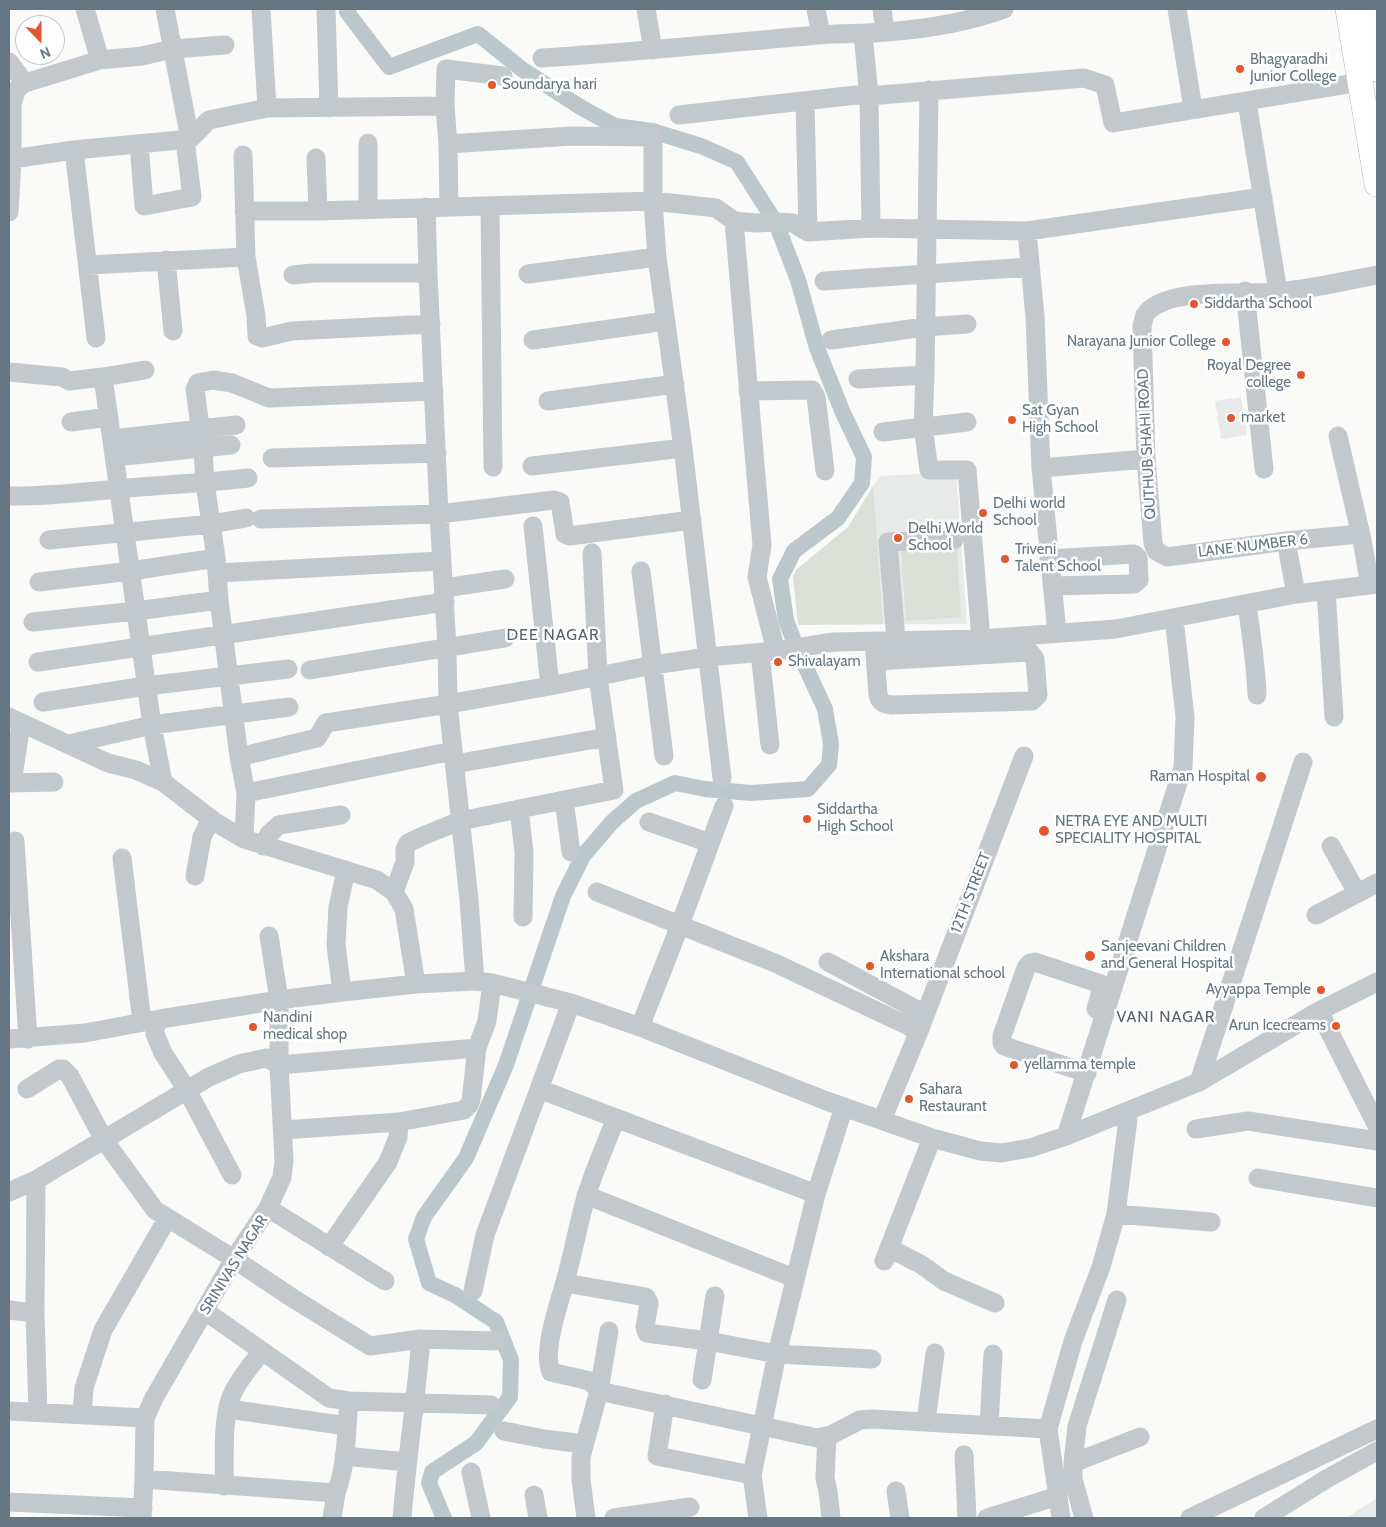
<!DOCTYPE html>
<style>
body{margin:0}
#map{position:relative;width:1386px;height:1527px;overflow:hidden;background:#fafaf8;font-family:Cabin,sans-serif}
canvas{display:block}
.frame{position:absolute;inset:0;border:10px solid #657683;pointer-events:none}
.north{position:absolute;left:15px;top:15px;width:50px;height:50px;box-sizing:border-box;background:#fff;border:1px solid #c1c8cd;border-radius:50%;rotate:158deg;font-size:14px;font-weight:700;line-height:20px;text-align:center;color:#657683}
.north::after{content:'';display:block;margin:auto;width:18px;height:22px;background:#e4572e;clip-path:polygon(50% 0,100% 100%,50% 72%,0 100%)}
</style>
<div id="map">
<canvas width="1386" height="1527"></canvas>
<div class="frame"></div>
<div class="north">N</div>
</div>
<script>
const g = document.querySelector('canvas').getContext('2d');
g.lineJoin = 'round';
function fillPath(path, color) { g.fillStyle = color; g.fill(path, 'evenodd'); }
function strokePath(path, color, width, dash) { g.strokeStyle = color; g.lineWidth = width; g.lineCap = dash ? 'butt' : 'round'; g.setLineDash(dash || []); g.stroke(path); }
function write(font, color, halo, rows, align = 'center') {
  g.font = font + ' Cabin,sans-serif'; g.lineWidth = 5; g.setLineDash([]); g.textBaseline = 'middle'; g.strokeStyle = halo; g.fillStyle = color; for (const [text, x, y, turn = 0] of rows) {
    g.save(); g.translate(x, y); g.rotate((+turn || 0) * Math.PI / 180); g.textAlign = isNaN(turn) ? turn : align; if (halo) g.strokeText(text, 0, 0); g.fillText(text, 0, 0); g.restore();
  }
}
const built = new Path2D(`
 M1241 397 1247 435 1221 439 1215 401Z
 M956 472 967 624 798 625 793 577 796 570 848 527 880 476Z
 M1377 1498V1518H1346Z`);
const green = new Path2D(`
 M873 486 883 624 798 625 793 577 796 570 848 527Z
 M957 547 961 617 906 621 901 551Z`);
const canal = new Path2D(`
 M349 9 347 12 389 67 478 34 523 70 582 108 615 126 652 131 701 146 737 162 776 223 798 280 817 348 843 413 864 457 862 483 838 518 794 551 780 579 786 620 795 644 825 709 831 744 829 765 808 789 751 793 705 789 675 783 636 801 612 822 583 856 563 896 506 1065 466 1158 424 1217 416 1239 429 1283 455 1295 496 1322 511 1360 510 1397 476 1443 432 1472 429 1483 444 1518`);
const minor = new Path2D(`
 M85 9 100 60
 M165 9 190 139
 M261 9 267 108
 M326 9 329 108
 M646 9 653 50
 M816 9 821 35
 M882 9 885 32
 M1177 9 1193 109
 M863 34 869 96 871 228
 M542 58C634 52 726 43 818 35 840 33 863 34 886 32 926 29 966 23 1004 9
 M9 62 25 83
 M929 90 925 375 923 426 929 470H967L981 639
 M805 101 808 232
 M1247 102 1278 292
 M9 103H12L17 89 25 83 100 60 142 56 173 49 225 45
 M679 115 856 95 869 96 1084 78 1105 85 1113 123 1361 82
 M139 144 144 206 192 197 185 140
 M448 144 572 136 653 137V201L657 257 683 448 722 778
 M74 150 96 338
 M243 155 246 257 256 316 257 336 262 338 292 331 431 324
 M316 158 318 211
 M12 159 74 150 190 139 209 120 267 108 445 106
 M490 206 493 467
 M426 207 428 273 439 514 447 647 448 704 469 900 475 981
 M449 207 448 144 445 106 446 69 503 76
 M368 208V143
 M244 211H318L653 201 716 208 734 221 756 223 778 222 793 223 808 232 871 228 1027 231 1035 317 1041 468 1057 633
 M9 212 12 159V103
 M734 221 762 545 757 577 776 651
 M1027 231 1263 197
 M166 260 173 331
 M88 265 246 257
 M528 274 657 257
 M293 275 313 273H428
 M824 281 1030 267
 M1245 291 1264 469
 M533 340 666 321
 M831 340 925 327 967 324
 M9 372 62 377 69 381 103 377 152 725 163 782
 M103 377 145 370
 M858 379 925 375
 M748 391 812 390 816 397 825 471
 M548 401 675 384
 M71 422 109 417
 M883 432 967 422
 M1338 436 1362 540 1370 585
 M112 439 236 425
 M115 457 231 445
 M272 458 437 453
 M532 466 683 448
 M1041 468 1146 459
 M9 496C46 497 82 492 119 489 162 485 205 483 248 478
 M261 519 439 514 554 500 560 502 565 534 569 536 692 520
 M533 526 550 686
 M1360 534 1286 541 1167 557 1156 551 1153 543 1146 459 1142 326C1143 323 1144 318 1145 315 1164 286 1248 295 1279 292 1311 289 1345 281 1377 275
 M49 540 211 524 246 518
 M1286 541 1296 594
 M1049 559 1134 554 1138 558 1139 580 1134 584 1052 586
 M641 571 664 756
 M217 573 441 561
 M39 582 131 571 216 558
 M444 588 505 579
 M1326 590 1334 717
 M1247 604C1251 635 1256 664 1257 695
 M33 622 136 611 219 600
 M896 640 888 542 954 540
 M874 641 878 695C880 703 884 704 892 705L1032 701 1038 695 1035 659 1030 652 876 661
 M760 653 770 745
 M38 662 445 602
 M310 670 505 638
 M43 702 146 686 288 669
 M9 717 108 763 136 770 163 782 215 822 244 839 377 880 394 892 404 909 416 984
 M69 744 152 725 289 707
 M239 757 317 738 326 723 448 704 550 686 653 665 708 657 776 651 834 642 981 639 1116 629 1296 594 1377 584
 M455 764 607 737
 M9 783 54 782
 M12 783 21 724
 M246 793 453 751
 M564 800 571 852
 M519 809 524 852 523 917
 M649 822 710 843
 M244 839 246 793 239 757 219 600 216 558 205 483 203 449 195 389 198 383 213 380 232 383 269 398 434 391
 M15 841 28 1039
 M263 846 269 834 279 825 341 815
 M1331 846 1357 893
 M122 858 142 1022
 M195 876 202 837 211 819
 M394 892 405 862V849L408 843 425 835 460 821 614 790 598 677 592 553
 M597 892 775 963 919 1031 882 1120
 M1316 915 1377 883
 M828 962 925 1014
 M342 992 336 945 338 907 346 870
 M1319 1011 1377 1126
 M160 1019 155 1028V1034L163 1053 187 1090 232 1175
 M640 1027 680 925 724 806
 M919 1031 1024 756
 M9 1039 85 1033 160 1019 279 1000 342 992 416 984 475 981 492 983 571 1003 640 1027 824 1100 932 1138 980 1151 1001 1153 1030 1148 1066 1136 1199 1082 1319 1011 1377 982
 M1087 1073 1004 1046 1002 1043V1036L1026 968 1030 963 1035 962 1101 984V991L1096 1009
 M1199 1082 1303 762
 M27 1089 59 1069H63L70 1076 104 1140 155 1210 234 1259 294 1299 370 1346 421 1339 495 1341
 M539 1089 816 1194
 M616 1118C606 1144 594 1170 586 1197 578 1225 573 1254 565 1282 559 1303 542 1352 551 1372L590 1381 599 1391 817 1438 831 1435 860 1420 872 1419 1048 1429
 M1196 1129 1248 1121 1377 1141
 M283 1130 399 1122 464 1110 469 1105 471 1100 477 1048 487 1021 492 983
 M1066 1136 1183 767 1185 717 1174 618
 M1258 1178 1377 1198
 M9 1192 36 1180 209 1077 239 1064 266 1058 279 1065 477 1048
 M586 1195 794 1278
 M268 1208 385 1281
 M1116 1214 1211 1222
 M329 1247 388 1162 398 1137 399 1122
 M889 1248 922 1265 944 1281 995 1303
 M884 1261 932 1138
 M565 1283 646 1297 649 1303 645 1327 647 1333 708 1341 777 1354 872 1359
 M473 1291 485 1235 571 1003
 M9 1310 35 1313 36 1180
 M205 1311 329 1398 349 1401C346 1432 347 1465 336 1493
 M35 1313 38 1412
 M702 1380 715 1296
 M349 1401 491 1405
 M665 1404 657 1456 752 1475
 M228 1409 347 1426
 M9 1411 145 1418
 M82 1414 84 1388 103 1330 167 1219
 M926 1421 935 1353
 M989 1426 993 1354
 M504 1431 544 1439 584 1444
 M827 1436 825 1478 828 1491 831 1518
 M964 1455 967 1518
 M344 1456 407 1462
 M1073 1463 1140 1437
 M471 1472 481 1518
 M144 1479 336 1493 332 1518
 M224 1486C225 1461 222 1423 230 1400 236 1382 251 1366 262 1351
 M896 1491 900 1518
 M534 1495 538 1518
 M9 1502 143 1508
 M142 1518 144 1479 145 1418 154 1398 234 1259 268 1208 282 1177 284 1161 279 1065V1000L269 936
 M402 1518C407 1458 416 1399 421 1339
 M586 1518 581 1480V1457L599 1391 609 1331
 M614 1518 690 1507
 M758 1518 752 1475 777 1354 816 1194 844 1107
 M987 1518 1058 1496
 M1061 1518 1048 1429 1073 1341 1101 1267 1116 1214 1129 1111
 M1084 1518 1073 1479V1463L1077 1426 1117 1300
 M1190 1518 1377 1429
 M1264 1518 1328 1478 1377 1451`);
const major = new Path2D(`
 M1348 9 1377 184
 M1368 9 1377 69`);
const markers = [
 [1240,69,5,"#e4572e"],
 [492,85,5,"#e4572e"],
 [1194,304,5,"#e4572e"],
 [1226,342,5,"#e4572e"],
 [1301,375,5,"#e4572e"],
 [1231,418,5,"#e4572e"],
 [1012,420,5,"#e4572e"],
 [983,513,5,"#e4572e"],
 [898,538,5,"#e4572e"],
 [1005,559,5,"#e4572e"],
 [778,662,5,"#e4572e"],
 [1261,777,6,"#e4572e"],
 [807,819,5,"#e4572e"],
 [1044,831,6,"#e4572e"],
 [1090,956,6,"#e4572e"],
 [870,966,5,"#e4572e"],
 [1321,990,5,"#e4572e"],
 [1336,1026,5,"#e4572e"],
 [253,1027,5,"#e4572e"],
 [1014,1065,5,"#e4572e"],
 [909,1099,5,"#e4572e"]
];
const poiNames = [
 ["Bhagyaradhi",1250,60],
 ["Junior College",1250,77],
 ["Soundarya hari",502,85],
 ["Siddartha School",1204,304],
 ["Narayana Junior College",1216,342,"right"],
 ["Royal Degree",1291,366,"right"],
 ["college",1291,383,"right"],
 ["Sat Gyan",1022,411],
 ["High School",1022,428],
 ["market",1241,418],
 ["Delhi world",993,504],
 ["School",993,521],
 ["Delhi World",908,529],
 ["School",908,546],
 ["Triveni",1015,550],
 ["Talent School",1015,567],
 ["Shivalayam",788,662],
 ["Raman Hospital",1250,777,"right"],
 ["Siddartha",817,810],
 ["High School",817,827],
 ["NETRA EYE AND MULTI",1055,822],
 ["SPECIALITY HOSPITAL",1055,839],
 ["Sanjeevani Children",1101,947],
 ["and General Hospital",1101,964],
 ["Akshara",880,957],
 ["International school",880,974],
 ["Ayyappa Temple",1311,990,"right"],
 ["Nandini",263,1018],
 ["medical shop",263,1035],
 ["Arun Icecreams",1326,1026,"right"],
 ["yellamma temple",1024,1065],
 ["Sahara",919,1090],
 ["Restaurant",919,1107]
];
const streetNames = [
 ["QUTHUB SHAHI ROAD",1147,444,-93],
 ["LANE NUMBER 6",1253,546,-7],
 ["12TH STREET",971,893,-69],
 ["SRINIVAS NAGAR",234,1265,-58]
];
const neighbourhoodNames = [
 ["DEE NAGAR",553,635],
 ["VANI NAGAR",1166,1017]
];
fillPath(built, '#e8e9e9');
fillPath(green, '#dadfd7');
strokePath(canal, '#bbc7cb', 16);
strokePath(major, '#b5babe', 26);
strokePath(minor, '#c3c8cc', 19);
strokePath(major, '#fff', 25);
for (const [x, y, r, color] of markers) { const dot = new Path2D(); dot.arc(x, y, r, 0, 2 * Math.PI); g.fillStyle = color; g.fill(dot); strokePath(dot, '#fff', 2); }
write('15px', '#657683', '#fff', poiNames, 'left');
write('15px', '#657683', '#fff', streetNames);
g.letterSpacing = '1px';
write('16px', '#57646e', '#fff', neighbourhoodNames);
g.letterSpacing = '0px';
</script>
